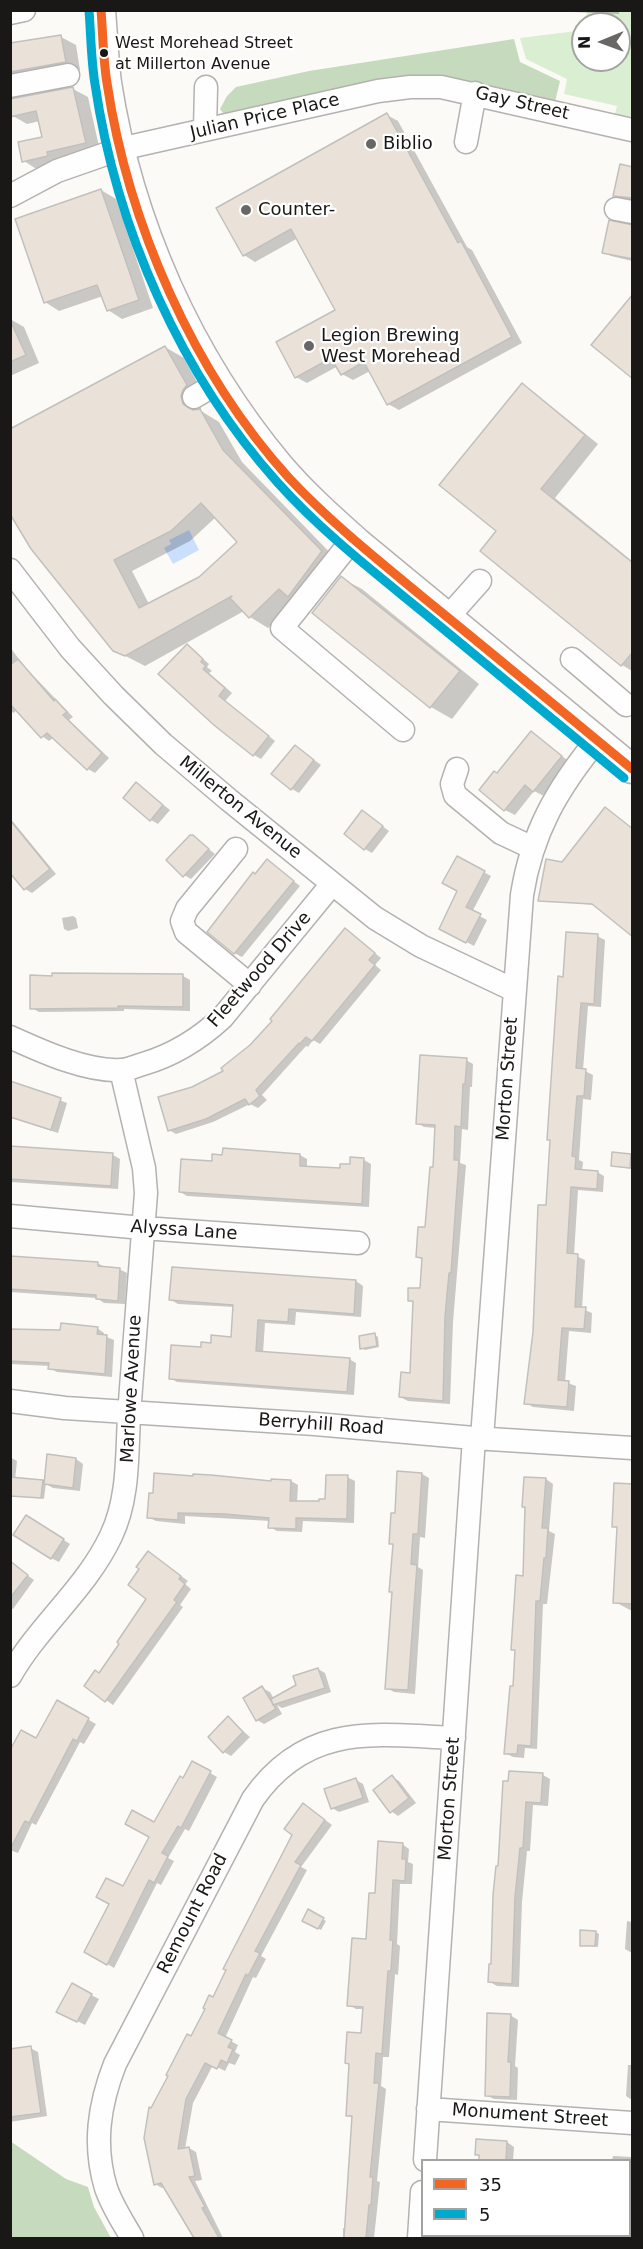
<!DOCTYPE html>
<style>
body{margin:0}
#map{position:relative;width:643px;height:2249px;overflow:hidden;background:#fcfaf7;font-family:"DejaVu Sans",sans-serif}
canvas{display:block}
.frame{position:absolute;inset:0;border:12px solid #1a1816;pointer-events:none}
.legend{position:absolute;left:421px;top:2159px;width:210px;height:78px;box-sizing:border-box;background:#fff;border:2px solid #a3a3a2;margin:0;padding:8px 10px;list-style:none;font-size:18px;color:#1a1816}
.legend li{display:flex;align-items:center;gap:12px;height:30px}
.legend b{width:30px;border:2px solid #a3a3a2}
.north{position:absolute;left:571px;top:12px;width:60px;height:60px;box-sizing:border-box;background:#fff;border:2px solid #a3a3a2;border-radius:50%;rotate:269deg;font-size:16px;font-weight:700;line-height:24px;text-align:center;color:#1a1816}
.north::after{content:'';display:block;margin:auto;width:21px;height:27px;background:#696765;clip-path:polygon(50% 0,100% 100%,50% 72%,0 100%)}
</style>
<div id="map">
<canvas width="643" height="2249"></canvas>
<div class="frame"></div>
<ul class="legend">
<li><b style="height:8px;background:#f26522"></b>35</li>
<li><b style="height:8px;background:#00a9ce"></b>5</li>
</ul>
<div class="north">N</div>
</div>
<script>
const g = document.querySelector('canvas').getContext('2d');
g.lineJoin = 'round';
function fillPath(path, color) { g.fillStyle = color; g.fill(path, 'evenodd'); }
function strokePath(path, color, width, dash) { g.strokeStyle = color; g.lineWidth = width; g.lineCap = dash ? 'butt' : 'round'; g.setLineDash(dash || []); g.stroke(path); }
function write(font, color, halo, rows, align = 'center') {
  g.font = font + ' "DejaVu Sans",sans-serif'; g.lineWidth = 4.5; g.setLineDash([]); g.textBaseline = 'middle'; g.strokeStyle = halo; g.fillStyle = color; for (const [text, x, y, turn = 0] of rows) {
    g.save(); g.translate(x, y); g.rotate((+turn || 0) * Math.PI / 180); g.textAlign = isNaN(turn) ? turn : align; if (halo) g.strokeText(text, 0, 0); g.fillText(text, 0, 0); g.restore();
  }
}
const green = new Path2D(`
 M587 11H632V117L615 114 617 106 564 94 567 79 526 59 520 38 576 31 583 27V60H619V24H585Z`);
const forest = new Path2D(`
 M514 39 520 62 560 81 555 102 447 79 229 115 223 113 220 109 227 96 236 87 309 71Z
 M10 2141 66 2179 88 2187 94 2207 111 2238H11Z`);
const water = new Path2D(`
 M189 530 199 550 173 564 164 548 171 544 169 540Z`);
const shadow = new Path2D(`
 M526 10H619V14Z
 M61 37 76 45 80 70 10 83V45Z
 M73 89 88 97 100 151 38 170 24 161 43 138 40 121 27 124 13 116Z
 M387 115 398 121 467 247 472 250 522 343 399 410 388 404 370 371 353 380 342 374 338 366 307 383 296 377 337 310 298 238 255 262 244 255Z
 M632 168V202L615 195Z
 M101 190 116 199 153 308 122 319 108 310 103 296 59 311 45 302Z
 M632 226V261L611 256 604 252Z
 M10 319 24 327 39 363 10 376Z
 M165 347 184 358 205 397 201 402V411L219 422 242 462 340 563 268 628 250 617 244 611 145 666 114 650 33 548ZM216 517 239 542 200 579 149 604 132 571 190 541Z
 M522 385 536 394 598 444 555 498 632 561V671L622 665 482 551 498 531Z
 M341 578 362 589 479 684 452 719 431 707 314 612Z
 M187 645 209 664 207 667 212 671 209 673 232 693 225 701 275 741 261 759 254 755Z
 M10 647 24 666 73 717 69 720 109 758 95 773 88 769 54 737 49 741 42 736 17 709 14 713 10 711Z
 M532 733 571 763 544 796 534 791 515 815 505 810 498 775Z
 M302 751 321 765 299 793 292 789Z
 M137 784 170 810 158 824 151 820Z
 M363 812 389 831 372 853 365 849Z
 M10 818 56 874 32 893 25 889 10 872Z
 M192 836 215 854 191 879 184 875Z
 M457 858 491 876 472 912 487 920 474 946 448 932 459 891Z
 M267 861 300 886 242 957 234 953 255 875Z
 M548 861 595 905 540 900Z
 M73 916 76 918 78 928 68 931 64 929 62 918Z
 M346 930 381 958 375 965 381 970 320 1044 313 1040 308 1047 306 1046 262 1095 267 1100 258 1108 250 1104 213 1122 176 1134 169 1130 193 1088 225 1072 251 1046 274 1021Z
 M597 936 605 940 601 1007 588 1006 583 1070 593 1075 591 1100 583 1099 579 1160 583 1162 582 1171 597 1172 604 1176 603 1192 578 1190 574 1255 585 1260 582 1309 592 1313 591 1333 569 1331 565 1382 576 1386 574 1411 533 1407 526 1403 547 1207 565 978Z
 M183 976 190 980V1011L124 1009V1011L39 1012 32 1008Z
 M466 1060 473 1064 472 1087H470L468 1130 462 1129 460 1163 466 1165 453 1322 450 1404 408 1401 400 1397 411 1374 414 1303 409 1300 422 1290 423 1260 417 1257 426 1229 434 1168 437 1128 424 1127 417 1123Z
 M10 1081 67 1103 58 1133 10 1117Z
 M10 1148 113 1155 120 1159 118 1189 10 1182Z
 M300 1155 307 1159V1168L341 1170 364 1160 371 1164 369 1207 187 1196 180 1192 213 1163Z
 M630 1155 632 1157V1169L613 1166Z
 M10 1257 97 1263 105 1267 119 1269 127 1273 125 1304 104 1303 97 1298 10 1292Z
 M356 1281 363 1286 361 1317 296 1312 295 1325 265 1323 263 1353 349 1359 356 1363 354 1395 177 1382 170 1378 202 1348 233 1338 235 1307 178 1304 171 1300Z
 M97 1328 104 1333V1336L114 1340 112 1377 57 1372 50 1368V1366L10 1364V1330L62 1332Z
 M375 1335 378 1337 379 1347 365 1350 362 1348Z
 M10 1457 17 1461 14 1490H10Z
 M76 1459 83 1464 80 1491 53 1488 46 1484Z
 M422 1474 429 1478 425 1538 420 1537 418 1567 423 1570 415 1694 394 1692 387 1688 393 1593 394 1545 390 1543 396 1515Z
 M347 1477 355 1481 354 1523 303 1521 302 1532 277 1531 270 1527V1521L185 1516V1524L156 1521 148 1517 272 1483 291 1481 298 1485 297 1502 320 1503 327 1500Z
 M525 1478 546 1479 553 1484 549 1531 555 1534 547 1604H543L537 1749 525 1748 524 1758 513 1757 505 1753 515 1688 516 1651 513 1649 524 1577Z
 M43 1482 46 1483 44 1499 25 1496Z
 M632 1486V1611L615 1602 618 1529 613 1526Z
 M34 1521 70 1544 59 1562 51 1558Z
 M155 1557 188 1581 185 1584 191 1589 180 1605 183 1607 113 1705 106 1700 100 1675 148 1599Z
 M10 1563 34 1580 13 1609 10 1607Z
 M318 1669 325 1673 331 1692 282 1708 277 1705 282 1714 264 1724 257 1720 262 1688 270 1692 274 1699 298 1686Z
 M57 1702 96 1724 84 1744 80 1742 36 1825 32 1823 18 1853 10 1850V1774L37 1740Z
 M228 1718 250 1737 231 1756 224 1752Z
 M193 1763 217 1777 189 1831 185 1829 168 1858 174 1861 161 1885 157 1883 114 1968 86 1951Z
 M543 1775 550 1779 548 1806 533 1805 530 1851H527L522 1902 519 1987 497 1986 490 1982 500 1868 504 1782Z
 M392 1777 399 1781 416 1803 398 1816 391 1811Z
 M356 1780 363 1784 369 1802 339 1812 332 1808Z
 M310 1809 332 1825 301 1867 307 1870 261 1956 266 1959 256 1978 253 1977 225 2038 238 2045 235 2052 240 2055 235 2065 229 2063 225 2071 213 2065 193 2103 185 2149 189 2148 196 2152 202 2180 195 2181 223 2238H195L166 2187 162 2188 155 2184 152 2109 214 1999Z
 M402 1844 409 1849 408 1862 413 1864 412 1884H400L397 1944 400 1946 398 1975 395 1974 389 2057H383L381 2086 386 2089 377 2181 380 2182 374 2238H343V2228H347L354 2119 347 2115 362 2035 364 2009H356L349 2005 367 1940 376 1895Z
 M308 1911 326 1921 321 1930 304 1920Z
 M627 1921 632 1922V1953L625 1949Z
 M596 1932 599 1934 598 1947 581 1945Z
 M72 1985 99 1999 85 2025 58 2011Z
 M510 2015 518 2020 515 2066 518 2068 517 2100 494 2099 486 2095Z
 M30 2048 38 2052 47 2116 10 2122V2051Z
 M632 2053V2100L626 2096 628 2065H632Z
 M507 2142 514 2147 513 2160H480L481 2157 476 2154Z
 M613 2156 632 2157V2238H567V2236H630V2160H612Z
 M481 2236H504V2238H481Z`);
const building = new Path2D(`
 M61 35 66 62 10 72V43Z
 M73 87 86 143 47 152 48 156 22 162 18 142 42 137 36 111 10 117V99Z
 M387 113 458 243 461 241 512 337 387 405 364 362 341 375 331 358 295 378 276 342 335 310 291 229 243 256 216 208Z
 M620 164 633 167V198L613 196Z
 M101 189 139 300 107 311 97 285 44 303 15 219Z
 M609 220 633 225V259L602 253Z
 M633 294V379L591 345Z
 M10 320 26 355 10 362Z
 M165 346 187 385 183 390 181 396 183 404 193 410 200 409 223 450 322 551 288 597 279 589 249 618 230 598 232 596 125 656 113 651 31 549 10 514V429ZM201 503 237 542 199 577 139 608 114 560 171 531Z
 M522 383 585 435 541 489 633 563V652L621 666 480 551 496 531 439 485Z
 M341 576 460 671 430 708 312 613Z
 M187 644 203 659 201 662 206 666 203 669 225 688 219 696 269 736 253 756 215 726 158 674Z
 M18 659 54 701 55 699 67 712 63 715 102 753 87 770 47 733 41 738 10 704V665Z
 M531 731 562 756 533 792 525 785 504 811 479 790 494 771 497 773Z
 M295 745 314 760 291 790 271 774Z
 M136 782 163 805 150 821 123 798Z
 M605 807 633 829V937L592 904 538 901 546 859 562 862Z
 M362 810 383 826 364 850 344 834Z
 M10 820 50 869 24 890 10 873Z
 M190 835H193L209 849 183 877 166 860Z
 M457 856 485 871 466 907 481 914 466 943 439 929 457 891 442 883Z
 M267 859 294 881 234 954 207 932 253 872 255 874Z
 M345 928 375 953 369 960 375 965 312 1041 306 1037 300 1044 299 1043 256 1090 260 1096 249 1105 245 1099 206 1119 168 1131 158 1097 192 1087 223 1071 221 1068 250 1045 272 1021 270 1019Z
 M566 932 598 934 594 1004 581 1003 576 1068 586 1069 584 1096H577L572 1156 576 1157 575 1169 598 1171 597 1189 571 1187 567 1253 578 1254 575 1307H586L584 1329 562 1328 558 1380 569 1381 567 1407 524 1404 533 1332 538 1205H546L550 1140H547L558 976 563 977Z
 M52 973 183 974V1007L118 1006V1008L30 1009V975L52 976Z
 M420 1055 467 1058 465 1084H463L461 1127 455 1126 454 1160H459L451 1273H449L445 1317 443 1401 399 1397 401 1372 410 1373 413 1301H408V1288H420L422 1258 416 1257 418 1227H425L430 1167H433L435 1125 416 1124Z
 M10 1081 61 1098 51 1130 10 1117Z
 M10 1146 113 1153 111 1186 10 1179Z
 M223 1148 300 1154V1166L340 1168V1164H350V1157L364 1158 362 1204 179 1192 181 1159 212 1161V1154L222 1155Z
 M612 1152 631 1154 630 1168 611 1166Z
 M10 1256 98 1262V1266L120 1268 118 1301 96 1299V1295L10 1289Z
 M172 1267 356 1280 354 1314 289 1309 288 1322 258 1320 256 1351 350 1358 347 1392 169 1379 171 1345 201 1347V1342L211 1343V1335L231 1337 233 1305 169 1300Z
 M61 1323 98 1327 97 1334 107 1335 105 1374 48 1369 49 1363 10 1361V1329L60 1330Z
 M375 1333 377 1346 360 1349 359 1336Z
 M47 1454 76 1458 73 1488 44 1484Z
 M397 1471 422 1473 418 1534H413L411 1564 417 1565 408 1690 385 1689 392 1592H389L393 1544H389L391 1513H395Z
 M154 1473 193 1476V1474L211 1475 271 1481V1479L291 1480 290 1501H319V1499H325L326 1475H348L347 1519 296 1518V1529L268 1528 269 1518 225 1514 178 1513V1520L147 1518 149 1493H153Z
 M10 1477 43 1480 41 1498 10 1496Z
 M524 1477 546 1478 542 1528H548L546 1558H544L540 1601H536L531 1746 518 1745 517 1754H504L510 1686H513L515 1650H511L516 1575 523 1576 525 1507H522Z
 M614 1483 633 1484V1604L613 1603 617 1527H612Z
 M26 1515 64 1539 51 1559 13 1535Z
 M148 1551 181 1576 179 1579 185 1584 174 1600 177 1602 105 1702 84 1686 95 1670 99 1673 119 1644 117 1642 146 1599 128 1585 139 1569 136 1567Z
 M10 1561 28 1575 10 1598Z
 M318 1668 325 1688 273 1705 271 1699 296 1685 293 1676Z
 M262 1686 276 1709 256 1721 243 1698Z
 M57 1700 89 1718 77 1741 73 1739 29 1823 25 1821 10 1849V1750L21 1730 36 1738Z
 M228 1716 243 1732 223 1753 208 1737Z
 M192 1761 211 1771 181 1828 178 1826 162 1853 168 1856 154 1883 149 1880 107 1965 84 1952 109 1904 96 1897 106 1878 123 1886 149 1837 125 1824 132 1810 154 1822 180 1776 183 1778Z
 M509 1771 543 1773 541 1803 526 1802 523 1848H520L515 1897 512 1984 488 1982 489 1964H491L493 1895 496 1866H498L503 1781H508Z
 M392 1775 409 1798 390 1813 373 1790Z
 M356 1778 363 1798 331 1809 324 1789Z
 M303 1803 325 1820 295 1862 301 1865 255 1951 260 1953 248 1976 246 1974 218 2033 232 2040 228 2047 233 2049 227 2063 221 2060 217 2069 205 2063 186 2099 178 2149 189 2147 195 2176 189 2177 205 2207 202 2208 219 2238H194L161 2183 154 2185 144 2138 149 2107 151 2108 168 2076 166 2075 187 2034 191 2036 205 2009 203 2008 209 1995 213 1997 226 1970 223 1969 292 1835 284 1829Z
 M378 1841 403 1843 402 1859H406L405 1881 393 1880 390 1940H393L391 1971H388L382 2054 376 2053 374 2083H379L370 2177H373L371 2205H369L366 2238H344L352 2116H346L349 2064 345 2063 347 2032 361 2033 363 2007 347 2006 352 1938 366 1939 369 1893H375Z
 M308 1909 324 1918 318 1929 302 1921Z
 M580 1930 596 1931 595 1946H580Z
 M72 1983 92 1994 77 2022 56 2012Z
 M487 2013 511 2014 508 2062H511L510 2097 485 2096Z
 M31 2046 41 2113 10 2117V2049Z
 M476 2139 507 2141 506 2160H479V2155H475Z`);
const minor = new Path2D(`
 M10 13 24 10
 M10 86 68 75
 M205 130 206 87
 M466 142 475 93
 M10 196 57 171 120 149 378 91 410 87H441L632 130
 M616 209 632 212
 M194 397 218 383
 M353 539 282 628 403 730
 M10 570 70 648 113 695 163 744 229 800 375 918 421 946 514 990
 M448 617 480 581
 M572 659 626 705
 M457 769 452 784 455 795 501 833 533 848
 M236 849 187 909 182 921 186 932 250 985
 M10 1037C41 1051 86 1072 121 1070 128 1070 136 1066 143 1064 174 1055 198 1040 222 1018L332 884
 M10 1216 143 1228 358 1243
 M10 1401 65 1408 315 1424 474 1438 632 1448
 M482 1438 522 895C532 832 557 789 597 740
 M10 1676C39 1625 86 1589 111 1536 131 1494 126 1447 130 1402 135 1332 141 1262 146 1193L144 1168 121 1070
 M428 2109 632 2123
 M425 2160 474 1438
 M132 2238C123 2222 112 2206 106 2188 93 2145 99 2105 115 2064L253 1799C306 1723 373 1734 454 1738
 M419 2238 422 2192`);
const major = new Path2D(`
 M101 10C103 35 104 59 107 83 129 224 189 358 280 467 304 495 331 519 358 543L632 769`);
const bus1 = new Path2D(`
 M101 10C103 35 103 59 107 83 128 223 193 372 289 478 332 524 382 563 430 603 498 658 565 714 632 769`);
const bus2 = new Path2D(`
 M89 11C91 35 91 60 95 84 116 228 181 375 278 483 322 532 374 572 424 613 491 668 558 723 624 778`);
const markers = [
 [104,53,5,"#1a1816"],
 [371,144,6,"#696765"],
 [246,210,6,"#696765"],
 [309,346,6,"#696765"]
];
const busNames = [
 ["West Morehead Street",115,44],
 ["at Millerton Avenue",115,65]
];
const streetNames = [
 ["Gay Street",522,104,13],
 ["Julian Price Place",265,117,-13],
 ["Millerton Avenue",240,808,39],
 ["Fleetwood Drive",260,970,-49],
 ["Morton Street",508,1079,-86],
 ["Alyssa Lane",184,1231,4],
 ["Marlowe Avenue",132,1389,-87],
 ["Berryhill Road",321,1425,4],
 ["Morton Street",450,1799,-86],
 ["Remount Road",193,1914,-63],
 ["Monument Street",530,2116,4]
];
const poiNames = [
 ["Biblio",383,144],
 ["Counter-",258,210],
 ["Legion Brewing",321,336],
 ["West Morehead",321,357]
];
fillPath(green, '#daeed2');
fillPath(forest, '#c6dbbd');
fillPath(water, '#c9dffc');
fillPath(shadow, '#0003');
fillPath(building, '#eae2d9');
strokePath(building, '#c2c0bd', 1.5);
strokePath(minor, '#b4b2b0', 25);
strokePath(major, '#b4b2b0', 31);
strokePath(minor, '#fffefe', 22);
strokePath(major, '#fffefe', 28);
strokePath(bus1, '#f26522', 9);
strokePath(bus2, '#00a9ce', 9);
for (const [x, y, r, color] of markers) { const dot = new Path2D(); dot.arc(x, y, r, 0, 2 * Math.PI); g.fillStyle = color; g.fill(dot); strokePath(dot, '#fff', 2); }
write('16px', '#1a1816', '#fff', busNames, 'left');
write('18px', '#1a1816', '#fff', streetNames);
write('18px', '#1a1816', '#fff', poiNames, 'left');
</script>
